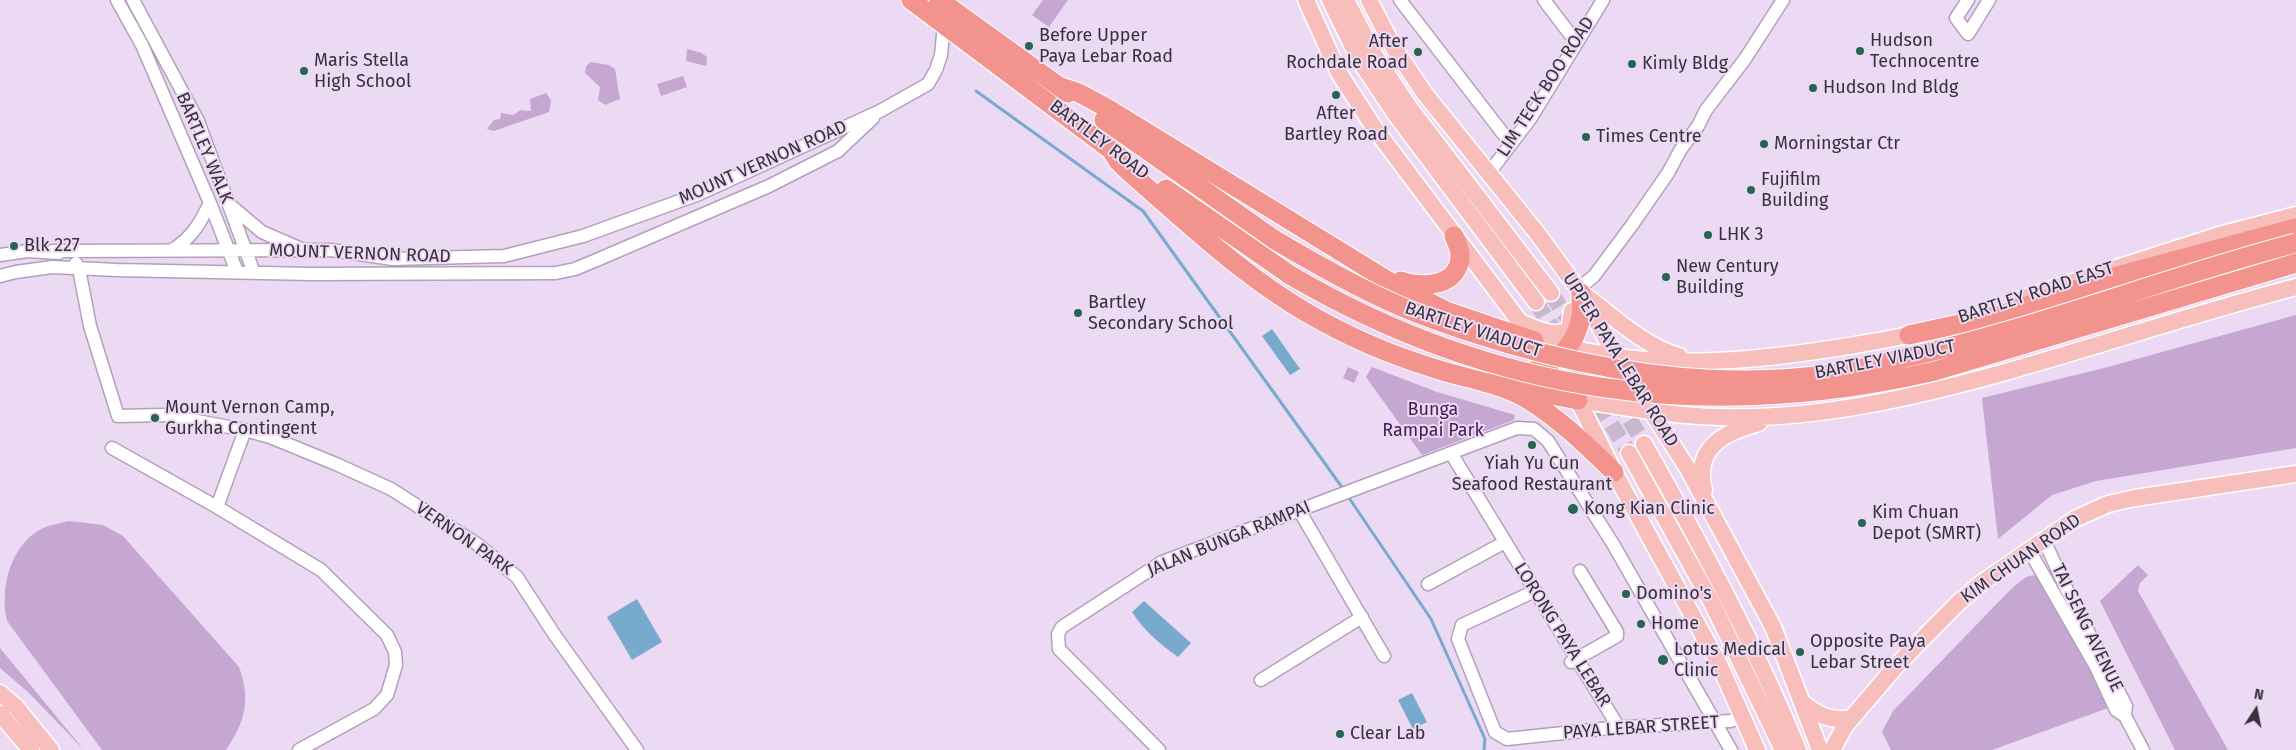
<!DOCTYPE html>
<style>
body{margin:0}
#map{position:relative;width:2296px;height:750px;overflow:hidden;background:#ecdaf4;font-family:"Fira Sans",sans-serif}
canvas{display:block}
.north{position:absolute;left:2231px;top:685px;width:50px;height:50px;-webkit-text-stroke:4px #ecdaf4;paint-order:stroke;rotate:11deg;font-size:14px;font-weight:700;line-height:20px;text-align:center;color:#38313b}
.north::after{content:'';display:block;margin:auto;width:18px;height:22px;background:#38313b;clip-path:polygon(50% 0,100% 100%,50% 72%,0 100%)}
</style>
<div id="map">
<canvas width="2296" height="750"></canvas>
<div class="north">N</div>
</div>
<script>
const g = document.querySelector('canvas').getContext('2d');
g.lineJoin = 'round';
function fillPath(path, color) { g.fillStyle = color; g.fill(path, 'evenodd'); }
function strokePath(path, color, width, dash) { g.strokeStyle = color; g.lineWidth = width; g.lineCap = dash ? 'butt' : 'round'; g.setLineDash(dash || []); g.stroke(path); }
function write(font, color, halo, rows, align = 'center') {
  g.font = font + ' "Fira Sans",sans-serif'; g.lineWidth = 4; g.setLineDash([]); g.textBaseline = 'middle'; g.strokeStyle = halo; g.fillStyle = color; for (const [text, x, y, turn = 0] of rows) {
    g.save(); g.translate(x, y); g.rotate((+turn || 0) * Math.PI / 180); g.textAlign = isNaN(turn) ? turn : align; if (halo) g.strokeText(text, 0, 0); g.fillText(text, 0, 0); g.restore();
  }
}
const green = new Path2D(`
 M1043 0H1068L1049 27 1032 15Z
 M687 49 702 53 707 57 706 66 686 61Z
 M591 62 609 65 615 69 620 99 605 105 598 100 600 87 585 73 586 66Z
 M683 76 687 87 661 96 657 84Z
 M546 93 551 100 549 112 494 131 487 129 494 120 500 119 501 113 513 115 521 110 531 111 530 99Z
 M2296 315V448L2096 481 2052 495 1998 539 1982 398 2104 368Z
 M1348 367 1359 372 1354 383 1343 378Z
 M1372 367 1437 392 1515 415 1514 420 1422 455 1366 377Z
 M69 521 103 525 123 536 239 667C251 700 245 722 226 750H102L7 621C0 590 9 551 36 532 46 525 58 524 69 521Z
 M2138 565 2148 575 2140 583 2138 591 2228 750H2175L2100 601Z
 M2035 575 2049 582 2060 601 2108 708 1992 750H1891L1882 732 1893 711 2012 588 2026 577Z
 M0 648 84 750 28 692 0 668Z`);
const water = new Path2D(`
 M1272 329 1300 369 1290 375 1262 336Z
 M637 599 662 642 632 660 607 617Z
 M1144 601 1191 643 1178 657C1160 644 1144 631 1132 612Z
 M1412 693 1427 722 1413 729 1398 700Z`);
const stream = new Path2D(`
 M976 91 1143 211 1344 490
 M1347 495 1431 619 1485 739 1484 750`);
const majorTunnel = new Path2D(`
 M1551 293 1575 331
 M1536 302 1629 453
 M1593 358 1644 444`);
const minor = new Path2D(`
 M117 0 142 45 210 203 237 272
 M133 0 198 121 254 273
 M1400 0 1511 144
 M1544 0 1576 42
 M1968 0 1956 18 1968 34 1989 0
 M1489 173 1530 119 1603 0
 M230 205 262 232 299 248
 M172 250C192 238 200 223 210 203
 M52 251 331 250 393 259 504 256 583 236 699 194 880 111 928 84 936 70 941 55 944 25
 M0 255 27 251 59 253
 M76 263 79 269 90 326 118 416 165 415 245 430 270 437 336 464 391 489 477 544 517 577 554 634 637 750
 M0 276 16 272 52 267 117 270 312 274 556 273 575 269 599 259 769 186 838 151 873 118
 M1578 289 1594 276 1632 225 1668 173 1681 149 1698 126 1706 110 1745 59 1783 0
 M112 448 217 507 321 570 387 635 395 652 396 665 387 695 374 709 299 750
 M1451 453 1619 728
 M217 507 245 430
 M1299 510 1384 656
 M2044 540 2065 586 2126 706 2125 716
 M2029 550 2095 665 2116 710 2125 716 2143 750
 M1428 584 1505 542
 M1535 591 1462 625 1458 639 1495 732 1507 739 1611 728 1730 721 1743 717
 M1571 662 1617 636V632L1580 571
 M1261 680 1362 617
 M1159 750 1059 649 1058 634 1062 627 1162 562 1517 428 1534 429 1548 441 1613 544 1731 750`);
const major = new Path2D(`
 M1306 0 1339 73 1375 129 1538 346
 M1330 0 1360 61 1396 115 1536 302
 M1346 0 1375 56 1409 107 1551 293
 M1369 0 1394 48 1425 94 1537 233 1581 293 1616 356 1688 469 1773 627 1820 750
 M1587 297C1614 317 1647 348 1679 356
 M2023 298 2219 235 2296 215
 M1520 322C1534 328 1554 338 1569 330L1572 311
 M1534 341C1567 347 1601 356 1635 359 1707 366 1783 357 1855 345 1877 341 1900 338 1922 331
 M1570 389 1578 400 1614 472 1720 666 1757 750
 M1578 400C1625 407 1672 416 1720 417 1816 420 1911 398 2002 373 2101 345 2197 313 2296 287
 M1644 444C1700 543 1755 644 1798 750
 M1629 453 1712 603 1783 750
 M1704 490C1693 448 1724 432 1759 423
 M0 693 16 707 51 750
 M1802 702C1817 715 1831 722 1852 718
 M0 714 31 750
 M1832 750 1845 726 1897 665 1959 602 1983 582 2075 519 2108 504 2135 498 2296 474`);
const highway = new Path2D(`
 M911 0 1123 159
 M939 0 1068 93
 M1058 86 1079 93 1107 108 1390 282 1446 311 1534 341
 M1104 120 1275 240
 M1112 151 1118 161 1127 170C1184 220 1243 276 1309 314 1347 336 1388 354 1430 367 1461 378 1498 382 1527 399 1560 419 1587 446 1614 472
 M1166 189 1290 275
 M1401 281C1423 288 1460 287 1460 255 1460 249 1456 241 1454 236
 M1909 335 2000 315 2114 277 2296 228
 M1486 383C1527 376 1573 365 1581 316 1582 309 1581 300 1581 293
 M1516 388 1578 400`);
const highwayBridge = new Path2D(`
 M1275 240C1314 263 1352 285 1393 303 1419 315 1446 324 1473 333 1590 371 1715 392 1838 373 1859 370 1880 364 1900 359 2035 329 2163 278 2296 243
 M1290 275C1493 394 1706 424 1935 371L2296 263`);
const markers = [
 [1029,46,5,"#266551"],
 [1860,51,5,"#266551"],
 [1418,52,5,"#266551"],
 [1632,64,5,"#266551"],
 [304,71,5,"#266551"],
 [1813,88,5,"#266551"],
 [1336,95,5,"#266551"],
 [1586,137,5,"#266551"],
 [1764,144,5,"#266551"],
 [1751,190,5,"#266551"],
 [1708,235,5,"#266551"],
 [14,246,5,"#266551"],
 [1666,277,5,"#266551"],
 [1078,313,5,"#266551"],
 [155,418,5,"#266551"],
 [1532,445,5,"#266551"],
 [1573,509,6,"#266551"],
 [1862,523,5,"#266551"],
 [1626,594,5,"#266551"],
 [1641,624,5,"#266551"],
 [1800,652,5,"#266551"],
 [1663,660,6,"#266551"],
 [1340,734,5,"#266551"]
];
const poiNames = [
 ["Before Upper",1039,36],
 ["Paya Lebar Road",1039,57],
 ["Hudson",1870,41],
 ["Technocentre",1870,62],
 ["After",1408,42,"right"],
 ["Rochdale Road",1408,63,"right"],
 ["Maris Stella",314,61],
 ["High School",314,82],
 ["Kimly Bldg",1642,64],
 ["Hudson Ind Bldg",1823,88],
 ["After",1336,114,"center"],
 ["Bartley Road",1336,135,"center"],
 ["Times Centre",1596,137],
 ["Morningstar Ctr",1774,144],
 ["Fujifilm",1761,180],
 ["Building",1761,201],
 ["LHK 3",1718,235],
 ["Blk 227",24,246],
 ["New Century",1676,267],
 ["Building",1676,288],
 ["Bartley",1088,303],
 ["Secondary School",1088,324],
 ["Mount Vernon Camp,",165,408],
 ["Gurkha Contingent",165,429],
 ["Yiah Yu Cun",1532,464,"center"],
 ["Seafood Restaurant",1532,485,"center"],
 ["Kong Kian Clinic",1584,509],
 ["Kim Chuan",1872,513],
 ["Depot (SMRT)",1872,534],
 ["Domino's",1636,594],
 ["Home",1651,624],
 ["Opposite Paya",1810,642],
 ["Lebar Street",1810,663],
 ["Lotus Medical",1674,650],
 ["Clinic",1674,671],
 ["Clear Lab",1350,734]
];
const streetNames = [
 ["LIM TECK BOO ROAD",1546,87,-57],
 ["BARTLEY ROAD",1099,140,37],
 ["BARTLEY WALK",204,148,67],
 ["MOUNT VERNON ROAD",763,163,-24],
 ["MOUNT VERNON ROAD",360,254,2],
 ["BARTLEY ROAD EAST",2036,293,-18],
 ["BARTLEY VIADUCT",1473,330,18],
 ["UPPER PAYA LEBAR ROAD",1620,360,58],
 ["BARTLEY VIADUCT",1885,360,-11],
 ["VERNON PARK",464,539,35],
 ["JALAN BUNGA RAMPAI",1229,539,-22],
 ["KIM CHUAN ROAD",2021,559,-35],
 ["TAI SENG AVENUE",2087,628,64],
 ["LORONG PAYA LEBAR",1562,635,58],
 ["PAYA LEBAR STREET",1641,728,-4]
];
const parkNames = [
 ["Bunga",1433,410],
 ["Rampai Park",1433,431]
];
fillPath(green, '#c5a7d2');
fillPath(water, '#78aace');
strokePath(stream, '#78aace', 3);
strokePath(majorTunnel, '#c8b8cf', 16, [16, 8]);
strokePath(minor, '#b2a1b9', 15);
strokePath(major, '#fff', 19);
strokePath(highway, '#fff', 21);
strokePath(minor, '#fff', 12);
strokePath(major, '#f7bebb', 16);
strokePath(highway, '#f2938d', 19);
strokePath(highwayBridge, '#fff', 21, []);
strokePath(highwayBridge, '#f2938d', 19);
for (const [x, y, r, color] of markers) { const dot = new Path2D(); dot.arc(x, y, r, 0, 2 * Math.PI); g.fillStyle = color; g.fill(dot); strokePath(dot, '#ecdaf4', 2); }
write('18px', '#38313b', '#ecdaf4', poiNames, 'left');
write('18px', '#38313b', '#ecdaf4', streetNames);
write('18px', '#441b54', '#ecdaf4', parkNames);
</script>
